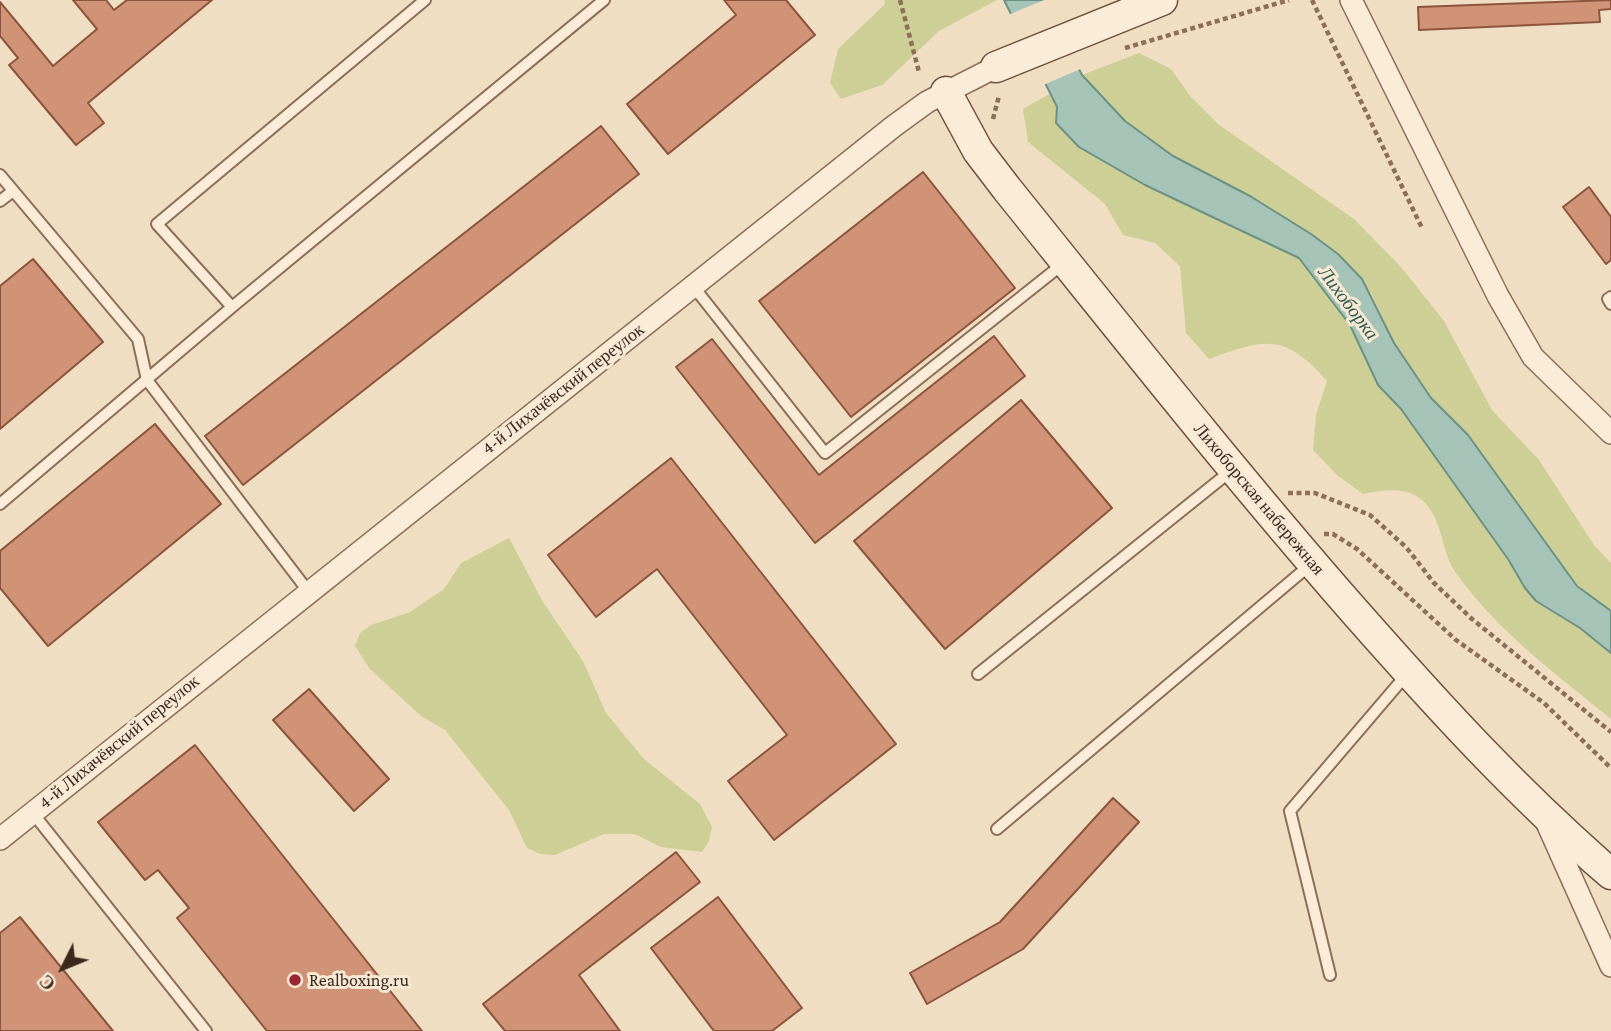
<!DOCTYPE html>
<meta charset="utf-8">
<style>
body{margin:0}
#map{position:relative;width:1611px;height:1031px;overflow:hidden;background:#f0dec3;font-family:"Crimson Pro",serif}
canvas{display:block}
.north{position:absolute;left:28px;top:933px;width:70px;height:70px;-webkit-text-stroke:5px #f7e9d3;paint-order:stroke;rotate:227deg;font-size:19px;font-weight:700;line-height:28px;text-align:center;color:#3b291e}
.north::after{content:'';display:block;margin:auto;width:24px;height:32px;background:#3b291e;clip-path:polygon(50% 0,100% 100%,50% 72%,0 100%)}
</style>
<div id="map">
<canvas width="1611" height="1031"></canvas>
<div class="north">С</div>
</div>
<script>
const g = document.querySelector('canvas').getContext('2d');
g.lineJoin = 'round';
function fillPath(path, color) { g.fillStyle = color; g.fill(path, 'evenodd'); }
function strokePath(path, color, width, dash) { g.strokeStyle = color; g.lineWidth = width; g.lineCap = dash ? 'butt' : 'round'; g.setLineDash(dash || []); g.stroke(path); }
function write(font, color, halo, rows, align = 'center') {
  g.font = font + ' "Crimson Pro",serif'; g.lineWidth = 6; g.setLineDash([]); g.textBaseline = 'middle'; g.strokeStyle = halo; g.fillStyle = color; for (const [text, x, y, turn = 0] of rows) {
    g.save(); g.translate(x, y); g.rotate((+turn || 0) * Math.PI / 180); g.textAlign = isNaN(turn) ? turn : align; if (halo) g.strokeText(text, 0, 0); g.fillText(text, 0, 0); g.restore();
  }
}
const green = new Path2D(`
 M884 0H997L939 31 882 85 841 99 830 83 838 49 885 4Z
 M1139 53 1171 69 1191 97 1218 124 1354 219 1401 267 1444 321 1492 410 1539 460 1594 545 1611 563V611L1577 587 1468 435 1431 398 1394 343 1371 293 1338 254 1250 196 1173 156 1125 121 1082 75Z
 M1049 94 1079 147 1145 185 1299 258 1350 325 1378 385 1401 409 1508 559 1525 588 1536 601 1580 628 1611 653V719C1556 674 1498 632 1456 573 1442 554 1443 524 1427 505 1410 485 1385 490 1363 494L1337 475 1313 450 1316 415 1327 381C1285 333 1266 338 1209 359L1186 333 1180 266 1155 243 1123 235 1105 204 1028 142 1023 109Z
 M509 538 543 602 583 661 606 713 644 759 700 804 712 827 709 841 702 852 661 847 635 834H604L555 855 540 854 527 848 509 810 445 730 421 716 370 669 355 646 360 633 371 625 410 612 444 589 461 563Z`);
const water = new Path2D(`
 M1004 0H1044L1082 75 1125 121 1173 156 1250 196 1311 234 1338 254 1362 279 1394 343 1431 398 1468 435 1577 586 1611 611V653L1580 628 1536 601 1525 588 1508 559 1401 409 1378 385 1350 325 1299 258 1145 185 1079 147 1056 123 1057 107Z`);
const pier = new Path2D(`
 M1044 0H1048L1083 68 1041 86 1008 15Z`);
const building = new Path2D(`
 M73 0H106L114 10 127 0H212L88 103 104 123 76 145 9 65 18 58 0 36V2L53 66 97 29Z
 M724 0H786L815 35 668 154 627 104 736 15Z
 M1611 0V9L1599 10 1600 22 1419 30 1418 7Z
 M601 126 639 174 243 485 205 436Z
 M923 172 1015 288 851 417 759 301Z
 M1589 187 1611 217V260L1606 264 1563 207Z
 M33 259 103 342 0 429V286Z
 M994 336 1025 376 815 543 676 367 712 339 819 475Z
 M1021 400 1112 508 945 649 854 541Z
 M155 424 221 504 48 646 0 588V551Z
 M671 458 896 744 774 840 728 781 787 735 657 569 596 617 548 555Z
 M309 689 389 779 354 811 273 720Z
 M195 745 422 1031H267L177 918 189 908 158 870 145 880 98 822Z
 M1113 798 1139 822 1023 949 927 1004 910 973 1000 922Z
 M676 852 700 882 579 975 620 1031H505L483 1004Z
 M718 897 802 1008 772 1031H714L651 948Z
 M20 917 113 1031H0V933Z`);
const path = new Path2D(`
 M900 0 919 72
 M1312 0 1422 228
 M1125 48 1289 0
 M993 119 999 96
 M1288 493H1315L1370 515 1406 547 1434 583 1472 619 1611 732
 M1324 534H1333L1357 549 1456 640 1544 703 1611 768`);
const lane = new Path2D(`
 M0 175 138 339 147 380 308 591
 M0 201 13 191
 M693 286 825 453 1064 263
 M1611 297 1608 299 1611 304
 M232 307 157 224 425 0
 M0 504 232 307 604 0
 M978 674 1232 470
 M32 812 206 1031
 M997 829 1310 565
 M1330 975 1290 811 1407 674`);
const street = new Path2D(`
 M1351 0 1498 296 1533 357 1611 433
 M1546 821 1611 966
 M0 839 894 126 927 102 996 67`);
const secondary = new Path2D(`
 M996 67 1162 0
 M946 92 978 151 1007 189C1122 332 1235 475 1356 613 1438 706 1517 793 1611 874`);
const markers = [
 [295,980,7,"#9e2533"]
];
const streetNames = [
 ["4-й Лихачёвский переулок",563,389,-38],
 ["Лихоборская набережная",1259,499,50],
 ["4-й Лихачёвский переулок",119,742,-39]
];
const poiNames = [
 ["Realboxing.ru",309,980]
];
const waterNames = [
 ["Лихоборка",1348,303,53]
];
fillPath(green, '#cecf96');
fillPath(water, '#a5c3b7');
strokePath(water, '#6b9284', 2);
fillPath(pier, '#f0dec3');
fillPath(building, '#d09377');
strokePath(building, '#8c543d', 2);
strokePath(lane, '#8c6f59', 14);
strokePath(street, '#8c6f59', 24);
strokePath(secondary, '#6e503c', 33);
strokePath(path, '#8c6f59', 4.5, [5, 3.5]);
strokePath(lane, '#faecd7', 10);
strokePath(street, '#faecd7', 21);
strokePath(secondary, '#faecd7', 30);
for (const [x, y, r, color] of markers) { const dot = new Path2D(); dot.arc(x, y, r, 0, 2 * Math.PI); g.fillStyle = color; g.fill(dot); strokePath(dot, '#f7e9d3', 2.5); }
write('18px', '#3b291e', '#f7e9d3', streetNames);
write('18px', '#3b291e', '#f7e9d3', poiNames, 'left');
write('italic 19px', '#2c5b53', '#f7e9d3', waterNames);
</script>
